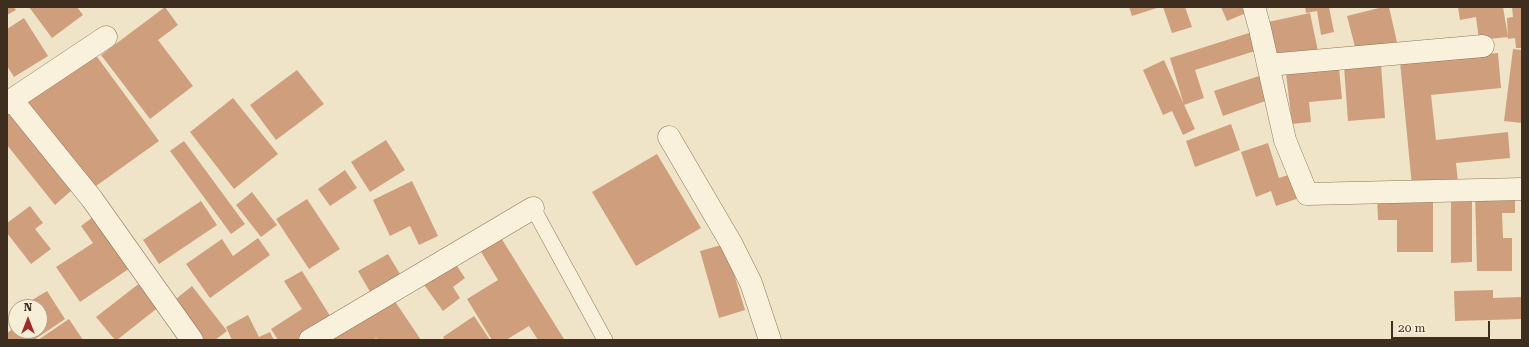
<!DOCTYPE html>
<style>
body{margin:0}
#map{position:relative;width:1529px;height:347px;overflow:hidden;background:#f0e4c8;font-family:"Roboto Serif",serif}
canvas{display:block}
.frame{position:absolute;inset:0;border:8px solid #3d2e20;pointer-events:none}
.north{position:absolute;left:8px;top:299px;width:40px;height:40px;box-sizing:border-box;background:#f7eed8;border:1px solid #ada18e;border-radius:50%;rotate:0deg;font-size:11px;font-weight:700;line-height:16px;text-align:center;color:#3d2e20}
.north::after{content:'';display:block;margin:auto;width:14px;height:18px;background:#9e2a2b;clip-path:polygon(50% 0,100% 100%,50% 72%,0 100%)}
.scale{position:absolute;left:1391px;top:321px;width:99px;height:18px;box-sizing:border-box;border:2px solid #3d2e20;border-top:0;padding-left:5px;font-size:12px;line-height:14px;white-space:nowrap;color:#3d2e20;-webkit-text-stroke:3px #f7eed8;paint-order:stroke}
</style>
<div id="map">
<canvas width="1529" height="347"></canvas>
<div class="frame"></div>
<div class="north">N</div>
<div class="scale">20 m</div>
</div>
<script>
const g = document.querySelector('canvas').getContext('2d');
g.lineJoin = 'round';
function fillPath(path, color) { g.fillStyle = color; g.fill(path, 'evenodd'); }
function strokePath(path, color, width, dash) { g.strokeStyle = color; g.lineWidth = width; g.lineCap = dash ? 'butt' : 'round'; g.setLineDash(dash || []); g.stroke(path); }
const building = new Path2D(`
 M7 7H14L16 10 7 15Z
 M29 7H77L83 15 52 38Z
 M165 7 178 25 158 40 193 86 150 119 101 55Z
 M1129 7H1160L1132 16Z
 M1163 7H1185L1192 27 1172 33Z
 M1221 7H1249L1251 11 1227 21Z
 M1305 7H1329L1334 32 1321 35 1317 11 1306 13Z
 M1383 7H1389L1397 42 1356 51 1347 16Z
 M1458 7H1503L1508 37 1479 40 1476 17 1460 20Z
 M1512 7H1522V48H1516L1515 38 1508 39 1507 18 1513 17Z
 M1310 13 1318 51 1276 60 1268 22Z
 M24 18 48 56 14 77 7 66V29Z
 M1252 32 1258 50 1195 70 1204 98 1184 105 1170 58Z
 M1513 49 1522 50V123L1504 121Z
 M1498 53 1501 88 1431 95 1436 140 1508 132 1510 158 1456 163 1458 182 1412 186 1400 62Z
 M95 54 159 141 89 191 25 104Z
 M1164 60 1195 129 1183 135 1172 111 1163 115 1143 70Z
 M1381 65 1385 118 1348 121 1344 67Z
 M1339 68 1342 99 1309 102 1311 122 1292 124 1286 73Z
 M297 70 324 104 276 140 250 105Z
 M1262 75 1271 99 1223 116 1214 91Z
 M233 98 278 154 234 189 190 132Z
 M10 113 72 190 55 205 7 145V115Z
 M1231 124 1240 150 1195 167 1186 141Z
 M386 140 405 170 370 192 351 162Z
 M184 141 245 224 231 234 170 151Z
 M1268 143 1279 178 1294 173 1302 197 1276 206 1271 191 1256 197 1241 152Z
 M657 154 701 228 636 266 592 192Z
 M345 170 357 188 330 206 318 189Z
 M412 181 438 236 419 245 410 226 390 236 373 200Z
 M1515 191V213H1502L1503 238H1512V271H1477L1475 192Z
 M252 192 277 225 261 237 236 205Z
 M1451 192H1472V262L1451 263Z
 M1377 196H1433V252H1397V220H1378Z
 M307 199 340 249 309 269 276 219Z
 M201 201 217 225 159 264 143 240Z
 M30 206 43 223 35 229 51 249 31 264 7 233V223Z
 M97 214 133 266 80 302 56 267 93 243 81 226Z
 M498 233 564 339 538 340 529 326 506 340H492L467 299 498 280 477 245Z
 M258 238 270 255 210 298 186 264 222 239 233 256Z
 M725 244 745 310 719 318 700 251Z
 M388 254 403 279 373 297 358 271Z
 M453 260 465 278 453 287 460 298 443 311 422 282Z
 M302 271 332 319 299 340H278L271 329 302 309 284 281Z
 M141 282 160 306 117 340H115L96 317Z
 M192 286 227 331 215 340H200L171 303Z
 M1493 290V298L1522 297V319L1455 321 1454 291Z
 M47 291 65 319 34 340H7V333L16 327V331H40V307H32L29 302Z
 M390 294 421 340H378L376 338 374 340H334L330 335Z
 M248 315 259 337 270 332 274 340H232L226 327Z
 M474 316 490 340H445L443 337Z
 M69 319 83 340H38Z`);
const service = new Path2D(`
 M533 208 605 340`);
const minor = new Path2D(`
 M1254 7 1260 29 1285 140 1307 194 1522 189
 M1268 65 1483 46
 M12 100 92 199 192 340
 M7 103 106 37
 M669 137 731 243 751 283 770 340
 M310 340 533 208`);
fillPath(building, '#cf9f7d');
strokePath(service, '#8d765c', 16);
strokePath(minor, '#8d765c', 23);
strokePath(service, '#faf1dc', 15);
strokePath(minor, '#faf1dc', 22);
</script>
